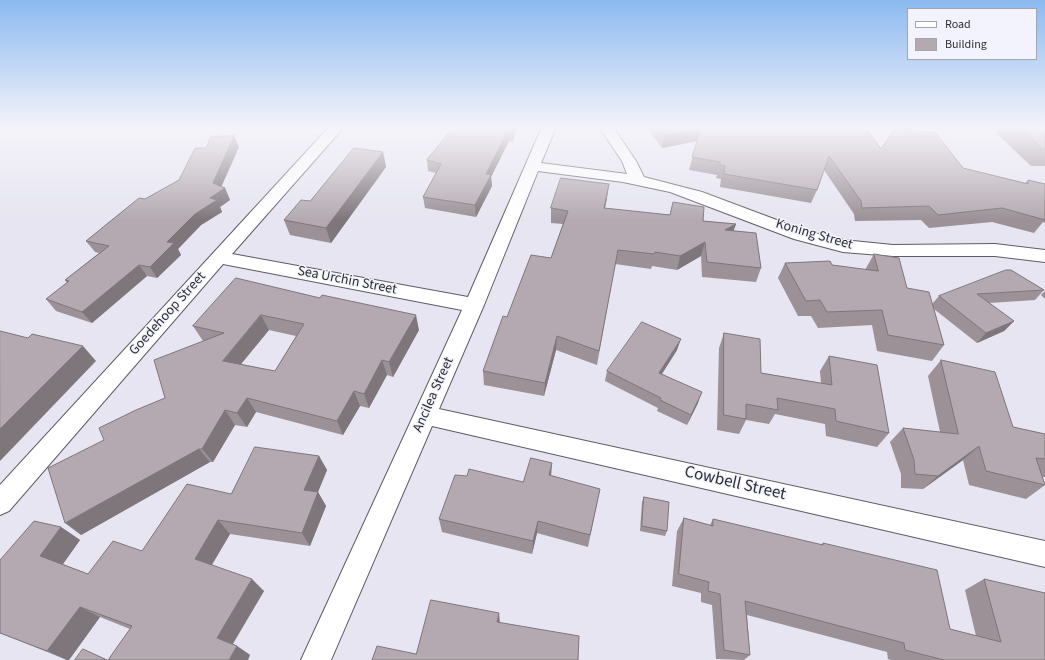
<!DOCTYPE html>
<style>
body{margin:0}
#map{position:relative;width:1045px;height:660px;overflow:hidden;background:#e6e5f1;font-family:"Source Sans 3",sans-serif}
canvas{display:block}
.legend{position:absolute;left:907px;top:8px;width:130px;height:52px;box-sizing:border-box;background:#f3f3fe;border:1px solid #a5a5ad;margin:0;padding:5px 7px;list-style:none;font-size:12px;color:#2f2f33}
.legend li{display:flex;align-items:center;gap:8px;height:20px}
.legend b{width:20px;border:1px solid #a5a5ad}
</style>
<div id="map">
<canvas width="1045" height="660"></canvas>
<ul class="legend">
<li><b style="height:5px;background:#fff"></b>Road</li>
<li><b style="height:11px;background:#b4a9b0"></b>Building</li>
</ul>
</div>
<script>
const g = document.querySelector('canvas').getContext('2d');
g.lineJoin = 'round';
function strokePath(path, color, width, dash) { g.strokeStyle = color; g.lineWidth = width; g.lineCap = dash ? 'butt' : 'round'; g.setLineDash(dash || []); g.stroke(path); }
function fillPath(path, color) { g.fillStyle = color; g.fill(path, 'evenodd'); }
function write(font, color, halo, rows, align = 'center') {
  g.font = font + ' "Source Sans 3",sans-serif'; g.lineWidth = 3; g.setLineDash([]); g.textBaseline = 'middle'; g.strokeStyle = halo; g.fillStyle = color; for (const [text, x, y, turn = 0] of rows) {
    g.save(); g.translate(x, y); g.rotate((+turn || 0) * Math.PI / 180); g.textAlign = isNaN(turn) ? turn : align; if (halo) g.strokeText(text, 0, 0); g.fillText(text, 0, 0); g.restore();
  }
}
const street = new Path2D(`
 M329 127H344L232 254 468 297 542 127H556L541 163 627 174 622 161 599 127H613L636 161 644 177 702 192 806 231 843 240 893 245 995 244 1045 250V262L995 256H893L843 252 794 239 670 192 623 182 538 171 484 305 439 409 1045 541V567L432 426 331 660H301L462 310 223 264 9 511 0 515V485Z`);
const wall = new Path2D(`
 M454 127H518L512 142 509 141 491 177 492 186 476 217 425 208 423 197 436 173 428 171 427 160Z
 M646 127H865L881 149 963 168 1025 183 1028 180 1045 184V223L1043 222 1034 233 992 222 929 228 921 220 855 221 854 214 824 170 817 190 811 203 720 187 721 179 716 178 717 175 689 170 697 141 662 148Z
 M1000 127H1045V166H1031L996 133Z
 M234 136 239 147 221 186 225 188 230 200 220 207 222 212 201 225 178 249 181 255 157 278 147 276 92 323 56 311 46 299 67 283 65 280 99 253 95 252 86 241 145 199 179 180 206 148Z
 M383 152 386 167 331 243 290 235 284 220Z
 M607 198 605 208 670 215 673 202 703 221 736 224 733 231 761 268 756 282 702 277 701 256 677 270 652 266 651 269 615 264 597 365 556 350 544 396 484 385 483 371 507 317 551 258 563 224 551 223V208Z
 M874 254 907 288 932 304 939 296 1044 290 1035 300 989 303 1014 321 1004 331 977 343 934 309 944 345 932 361 877 351 872 325 818 328 811 316H798L778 278 785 263 832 265 865 270Z
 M236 278 419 330 393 377 387 375 369 408 360 406 343 435 256 412 247 427 235 425 213 462H210L81 535 104 440 165 398 204 341H203L193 326ZM269 330 296 336 275 371 241 364Z
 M1045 291V299L1041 295Z
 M724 333 761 373 821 383 820 371 829 356 889 433 877 447 826 436 825 424 775 414 769 424 746 420 739 434 717 430 719 348Z
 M677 350 662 374 698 403 687 425 657 411 658 408 605 381 607 371Z
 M941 360 1013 427 1045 434V477H1042L1045 485 1026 499 969 485 963 460 923 489 901 488V474L890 442 903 428 940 432 928 376Z
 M319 456 327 470 318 492 326 506 310 546 230 534 212 565 264 591 233 644 237 646 250 655 130 629 100 617 69 660H67L0 633V560L61 527 80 540 63 564 88 574 142 551 231 494Z
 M467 476 523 482 551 476 600 489 588 547 537 533 532 554 442 532 439 519Z
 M644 497 667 531 665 536 640 531 642 502Z
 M684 518 710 525 713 519 821 545 823 543 950 629 976 636 965 590 984 579 1045 660H891L888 659 887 652 747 615 750 655 744 660 716 659 712 605 701 602V593L672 586 677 531Z`);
const shadedWall = new Path2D(`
 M513 127H518L512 142 511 131Z
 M701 128 697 141 662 148 665 135Z
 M508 130 509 141 491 177 492 186 476 217 475 205 486 174Z
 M234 136 239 147 219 192 225 188 230 200 220 207 222 212 201 225 178 249 181 255 157 278 150 267 167 242 210 198 213 183Z
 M383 152 386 167 331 243 326 228Z
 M609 184 607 198 602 222 604 208Z
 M736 224 731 238 725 230Z
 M705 242 701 256 677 270 680 256Z
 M139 265 147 276 92 323 82 312Z
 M261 315 269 330 232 375 223 361Z
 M416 315 419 330 393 377 389 362Z
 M1014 321 1004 331 977 343 986 333Z
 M557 336 556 350 544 396 545 383Z
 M681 339 677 350 656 383 659 373Z
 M83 346 96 361 0 461V429Z
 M382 360 387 375 369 408 364 394Z
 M354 391 360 406 343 435 337 421Z
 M702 392 698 403 687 425 691 415Z
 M247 398 256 412 247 427 237 413Z
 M225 410 235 425 213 462 202 449Z
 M979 446 963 460 923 489 938 476Z
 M199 449 210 462 81 535 65 523Z
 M319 456 327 470 313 504 304 490Z
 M552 463 551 477 549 475Z
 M318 492 326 506 310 546 302 533Z
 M218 520 230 534 208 571 195 559Z
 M538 521 537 533 532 554 533 541Z
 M61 527 80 540 60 568 40 556Z
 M252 579 264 591 230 648 217 638Z
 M80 607 100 617 69 660H67L47 651Z
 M499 613 500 624 497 622Z
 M237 646 250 655 248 660H229Z`);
const building = new Path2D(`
 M454 127H513L511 131 508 130 486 174 491 175 475 205 423 197 441 164 427 160Z
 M659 127H865L881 149 896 127H904L916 131 935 132 963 168 1028 184V180L1045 184V220L1002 208 938 215 929 206 862 208 861 201 829 156 817 190 724 174 725 166 720 165V162L692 157 701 128 665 135Z
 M1020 127H1045V149H1043Z
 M234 136 213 183 225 188 210 198 217 200 195 214 167 242 174 243 150 267 139 265 82 312 46 299 69 281 65 280 109 246 86 241 139 198 145 199 179 180 195 148H206L211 137Z
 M354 148 383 152 326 228 284 220 301 200 310 201Z
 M561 178 609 184 604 208 670 215 673 202 704 207 703 221 736 224 725 230 756 233 761 268 707 262 705 242 680 256 655 252 654 254 618 250 599 351 557 336 545 383 483 371 503 316 507 317 531 255 551 258 568 211 551 208Z
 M874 254 899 258 907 288 929 292 944 345 888 335 882 310 827 312 820 300 806 301 785 263 830 261 832 265 878 271Z
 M1006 270H1011L1044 290 977 294 1014 321 986 333 939 296Z
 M236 278 320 298 322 295 416 315 389 362 382 360 364 394 354 391 337 421 247 398 237 413 225 410 202 449H199L65 523 48 468 104 440 99 428 136 410 165 398 154 360 224 333 193 326ZM261 315 304 324 275 371 223 361Z
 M642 322 681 339 659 373 702 392 691 415 660 400 661 398 607 371Z
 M0 331 28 338 32 334 83 346 0 429Z
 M724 333 760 339 761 373 832 385 829 356 877 365 889 433 836 421 835 409 777 398 778 410 746 404V419L724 415Z
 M941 360 995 372 1013 427 1045 434V459L1036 458 1045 485 986 471 979 446 938 476 915 474 914 460 903 428 958 434Z
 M255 447 319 456 304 490 318 492 302 533 218 520 195 559 252 579 217 638 237 646 229 660H108L132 626 80 607 47 651 0 633V560L34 521 61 527 40 556 88 574 113 541 142 551 187 484 231 494Z
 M531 458 552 463 549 475 600 489 590 535 538 521 533 541 439 519 455 475 467 476 469 469 523 482Z
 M644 497 669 502 667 531 642 526Z
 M684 518 713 526V519L823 545V543L937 570 950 629 1001 642 984 579 1045 593V660H944L905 650 904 643 745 601 750 655 724 650 720 594 708 591 709 582 679 574Z
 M431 600 499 613 497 622 579 636 578 660H372L377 646 416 654Z
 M83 649 107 660H75Z`);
const streetNames = [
 ["Koning Street",814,235,16],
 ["Sea Urchin Street",347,281,11],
 ["Goedehoop Street",168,314,-48],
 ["Ancilea Street",434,395,-66]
];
const nearStreetnames = [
 ["Cowbell Street",735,484,13]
];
strokePath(street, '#5d5d66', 2);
fillPath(street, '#fff');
fillPath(wall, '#9b9197');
fillPath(shadedWall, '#7e767b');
fillPath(building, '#b4a9b0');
strokePath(building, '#7e767b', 1);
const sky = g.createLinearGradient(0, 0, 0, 220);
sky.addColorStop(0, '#8cbaf0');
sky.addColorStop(0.58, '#f4f3f9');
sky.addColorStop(1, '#f4f3f900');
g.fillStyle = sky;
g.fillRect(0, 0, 1045, 220);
write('14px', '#2f2f33', '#f3f3fe', streetNames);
write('17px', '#2f2f33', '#f3f3fe', nearStreetnames);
</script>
